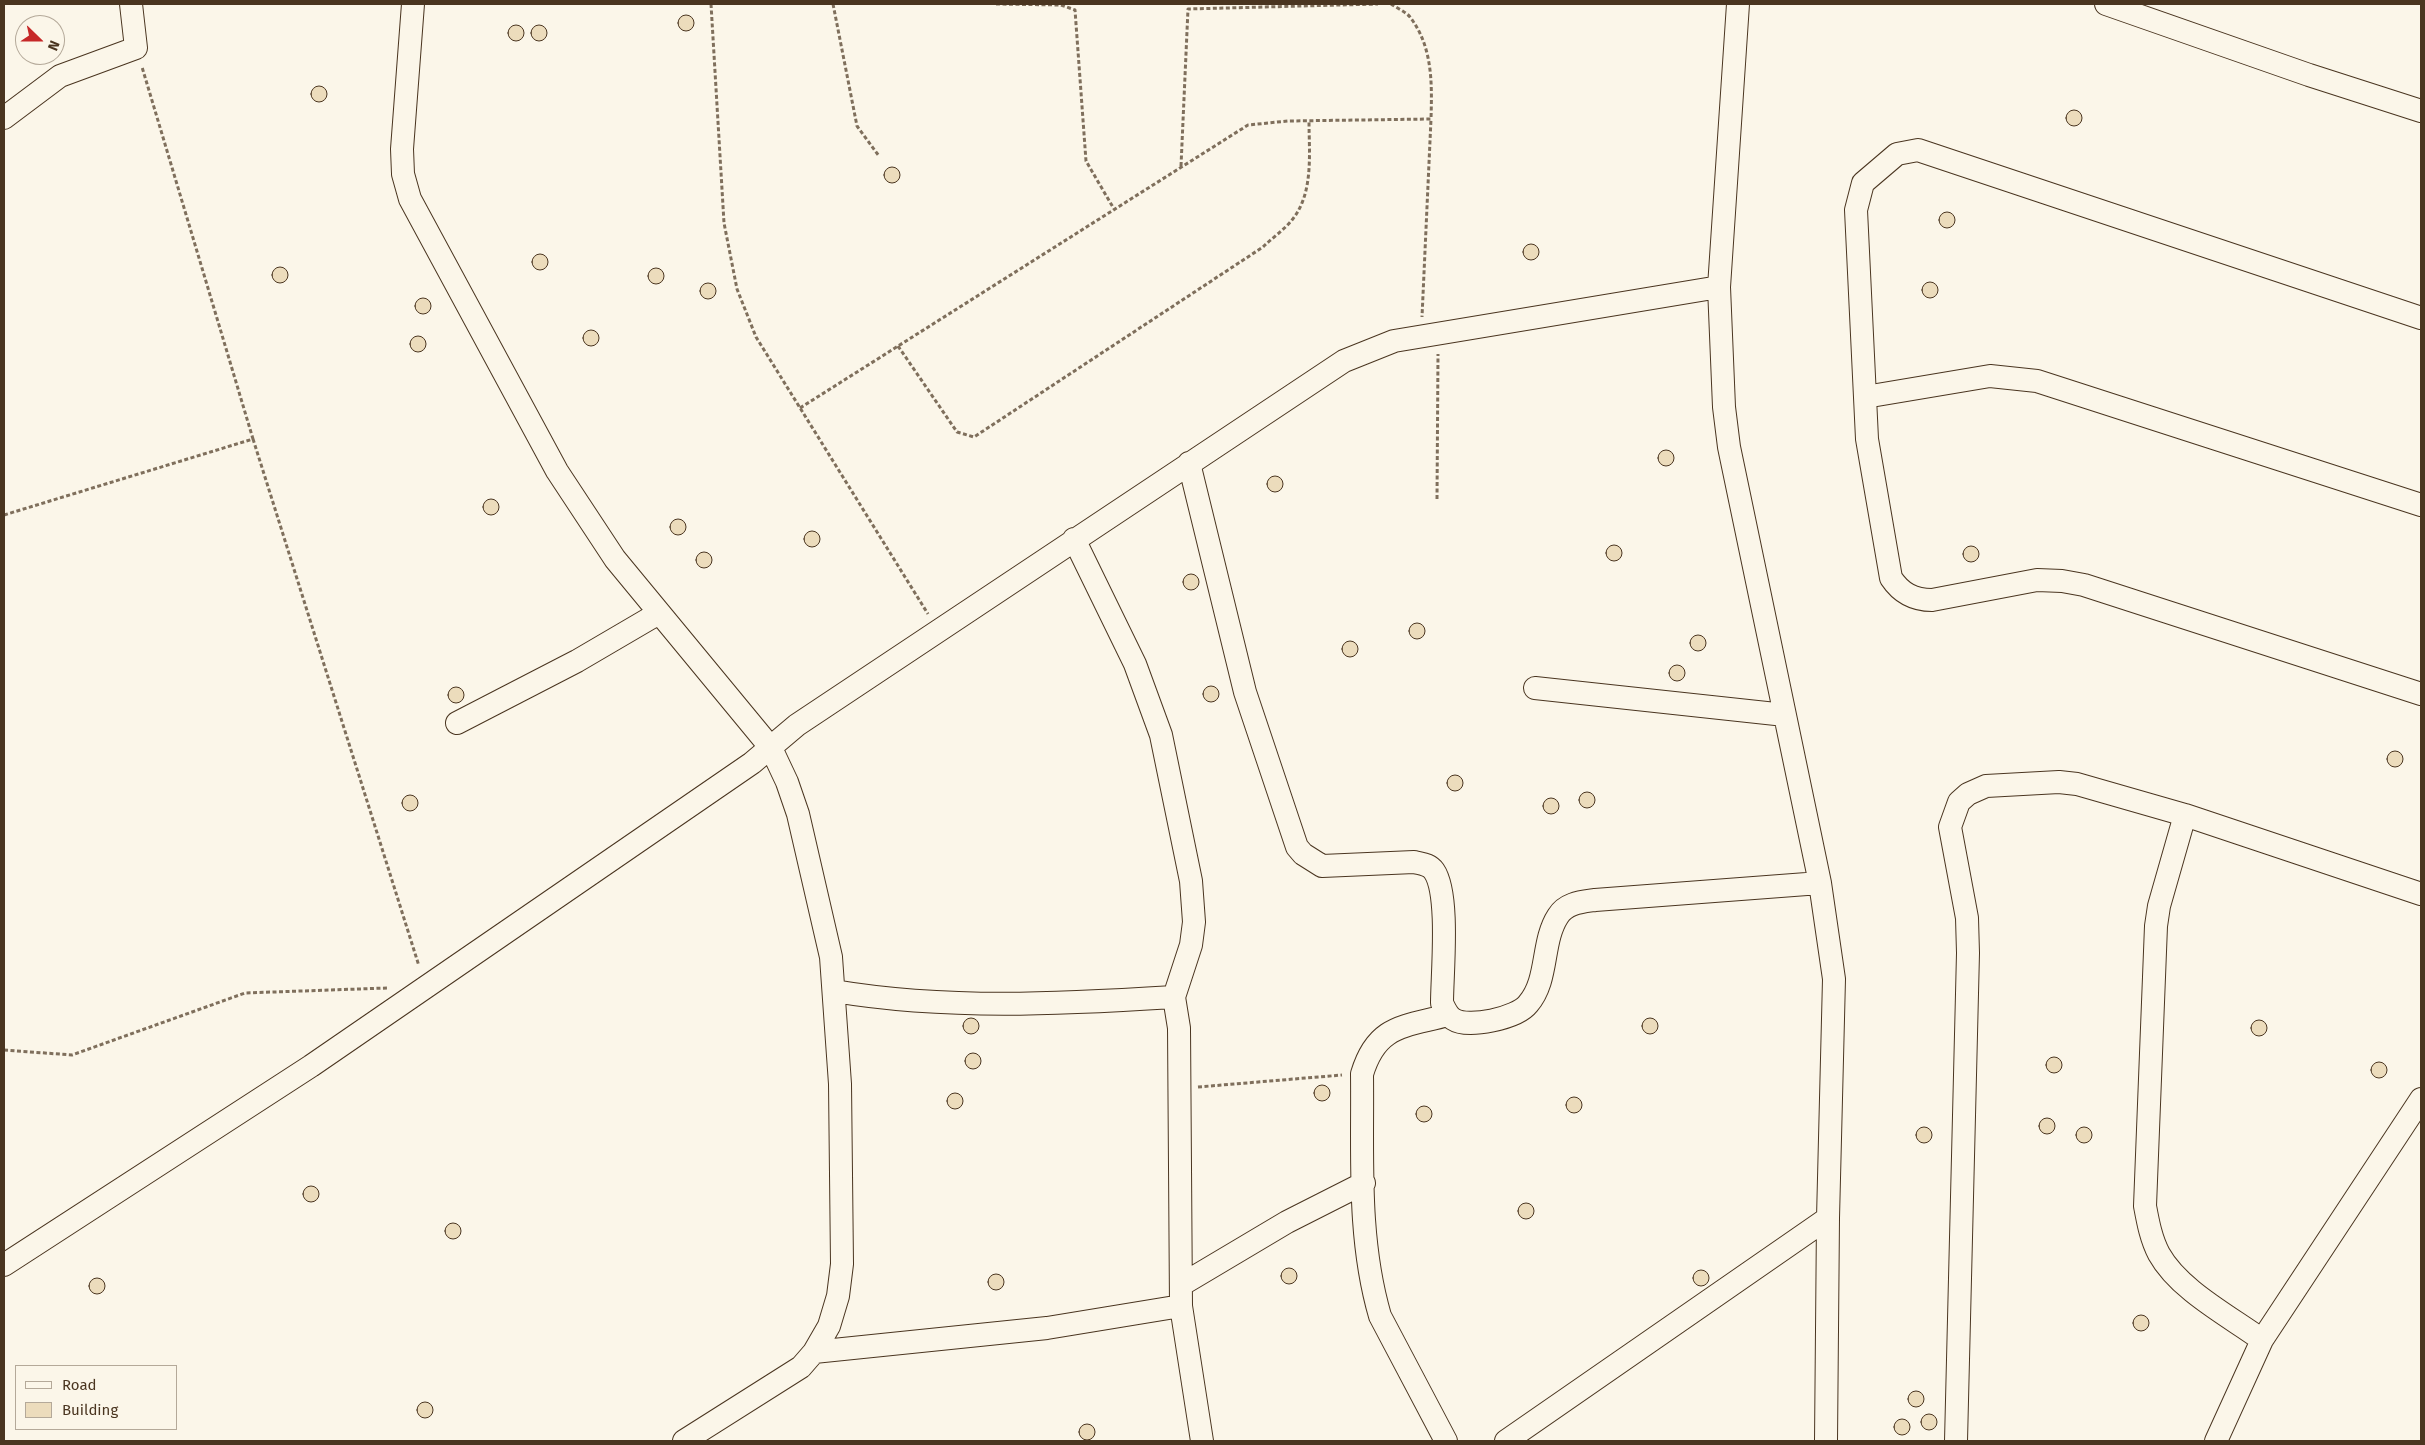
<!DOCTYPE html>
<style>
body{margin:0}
#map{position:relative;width:2425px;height:1445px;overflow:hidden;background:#fbf6e9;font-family:"Fira Sans",sans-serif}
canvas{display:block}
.frame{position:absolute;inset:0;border:5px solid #4a3520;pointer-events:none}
.legend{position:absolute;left:15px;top:1365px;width:162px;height:65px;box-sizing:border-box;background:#fbf6e9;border:1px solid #b4a999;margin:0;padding:6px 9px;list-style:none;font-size:15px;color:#4a3520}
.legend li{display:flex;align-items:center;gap:10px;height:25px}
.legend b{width:25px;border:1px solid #b4a999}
.north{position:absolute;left:15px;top:15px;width:50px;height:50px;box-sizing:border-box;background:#fbf6e9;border:1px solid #b4a999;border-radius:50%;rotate:112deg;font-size:14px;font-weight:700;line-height:20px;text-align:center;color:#4a3520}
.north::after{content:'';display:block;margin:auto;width:18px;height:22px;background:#c62828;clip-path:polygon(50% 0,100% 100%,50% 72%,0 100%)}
</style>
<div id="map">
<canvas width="2425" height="1445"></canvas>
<div class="frame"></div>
<ul class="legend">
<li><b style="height:6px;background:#fbf6e9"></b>Road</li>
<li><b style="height:14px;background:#ecdcbc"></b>Building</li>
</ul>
<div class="north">N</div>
</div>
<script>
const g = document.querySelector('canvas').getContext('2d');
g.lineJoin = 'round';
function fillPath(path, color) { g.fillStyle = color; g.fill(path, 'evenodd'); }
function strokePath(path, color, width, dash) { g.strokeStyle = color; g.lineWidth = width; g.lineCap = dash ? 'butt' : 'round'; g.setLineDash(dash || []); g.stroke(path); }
const building = new Path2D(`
 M678 23a8 8 0 1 1 16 0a8 8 0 1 1-16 0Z
 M508 33a8 8 0 1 1 16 0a8 8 0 1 1-16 0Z
 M531 33a8 8 0 1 1 16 0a8 8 0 1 1-16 0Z
 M311 94a8 8 0 1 1 16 0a8 8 0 1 1-16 0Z
 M2066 118a8 8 0 1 1 16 0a8 8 0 1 1-16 0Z
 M884 175a8 8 0 1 1 16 0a8 8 0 1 1-16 0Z
 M1939 220a8 8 0 1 1 16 0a8 8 0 1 1-16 0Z
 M1523 252a8 8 0 1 1 16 0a8 8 0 1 1-16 0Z
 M532 262a8 8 0 1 1 16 0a8 8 0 1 1-16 0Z
 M272 275a8 8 0 1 1 16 0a8 8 0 1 1-16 0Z
 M648 276a8 8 0 1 1 16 0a8 8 0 1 1-16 0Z
 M1922 290a8 8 0 1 1 16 0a8 8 0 1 1-16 0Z
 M700 291a8 8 0 1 1 16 0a8 8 0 1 1-16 0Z
 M415 306a8 8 0 1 1 16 0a8 8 0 1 1-16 0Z
 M583 338a8 8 0 1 1 16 0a8 8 0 1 1-16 0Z
 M410 344a8 8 0 1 1 16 0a8 8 0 1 1-16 0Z
 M1658 458a8 8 0 1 1 16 0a8 8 0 1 1-16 0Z
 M1267 484a8 8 0 1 1 16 0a8 8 0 1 1-16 0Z
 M483 507a8 8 0 1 1 16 0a8 8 0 1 1-16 0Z
 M670 527a8 8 0 1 1 16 0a8 8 0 1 1-16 0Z
 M804 539a8 8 0 1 1 16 0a8 8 0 1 1-16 0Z
 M1606 553a8 8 0 1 1 16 0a8 8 0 1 1-16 0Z
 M1963 554a8 8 0 1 1 16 0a8 8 0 1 1-16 0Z
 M696 560a8 8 0 1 1 16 0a8 8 0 1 1-16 0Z
 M1183 582a8 8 0 1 1 16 0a8 8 0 1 1-16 0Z
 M1409 631a8 8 0 1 1 16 0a8 8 0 1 1-16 0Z
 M1690 643a8 8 0 1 1 16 0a8 8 0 1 1-16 0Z
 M1342 649a8 8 0 1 1 16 0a8 8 0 1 1-16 0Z
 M1669 673a8 8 0 1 1 16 0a8 8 0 1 1-16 0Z
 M1203 694a8 8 0 1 1 16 0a8 8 0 1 1-16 0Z
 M448 695a8 8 0 1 1 16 0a8 8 0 1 1-16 0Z
 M2387 759a8 8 0 1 1 16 0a8 8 0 1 1-16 0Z
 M1447 783a8 8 0 1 1 16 0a8 8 0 1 1-16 0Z
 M1579 800a8 8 0 1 1 16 0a8 8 0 1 1-16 0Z
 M402 803a8 8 0 1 1 16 0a8 8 0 1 1-16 0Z
 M1543 806a8 8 0 1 1 16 0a8 8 0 1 1-16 0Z
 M963 1026a8 8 0 1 1 16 0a8 8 0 1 1-16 0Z
 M1642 1026a8 8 0 1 1 16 0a8 8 0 1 1-16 0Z
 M2251 1028a8 8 0 1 1 16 0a8 8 0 1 1-16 0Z
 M965 1061a8 8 0 1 1 16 0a8 8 0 1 1-16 0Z
 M2046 1065a8 8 0 1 1 16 0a8 8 0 1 1-16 0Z
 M2371 1070a8 8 0 1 1 16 0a8 8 0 1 1-16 0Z
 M1314 1093a8 8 0 1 1 16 0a8 8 0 1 1-16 0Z
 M947 1101a8 8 0 1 1 16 0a8 8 0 1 1-16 0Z
 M1566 1105a8 8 0 1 1 16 0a8 8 0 1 1-16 0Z
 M1416 1114a8 8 0 1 1 16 0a8 8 0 1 1-16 0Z
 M2039 1126a8 8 0 1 1 16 0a8 8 0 1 1-16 0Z
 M2076 1135a8 8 0 1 1 16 0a8 8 0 1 1-16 0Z
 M1916 1135a8 8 0 1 1 16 0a8 8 0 1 1-16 0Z
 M303 1194a8 8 0 1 1 16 0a8 8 0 1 1-16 0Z
 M1518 1211a8 8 0 1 1 16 0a8 8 0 1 1-16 0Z
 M445 1231a8 8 0 1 1 16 0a8 8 0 1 1-16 0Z
 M1281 1276a8 8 0 1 1 16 0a8 8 0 1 1-16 0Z
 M1693 1278a8 8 0 1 1 16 0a8 8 0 1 1-16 0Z
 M988 1282a8 8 0 1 1 16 0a8 8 0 1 1-16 0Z
 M89 1286a8 8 0 1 1 16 0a8 8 0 1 1-16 0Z
 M2133 1323a8 8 0 1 1 16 0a8 8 0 1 1-16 0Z
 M1908 1399a8 8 0 1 1 16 0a8 8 0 1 1-16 0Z
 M417 1410a8 8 0 1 1 16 0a8 8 0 1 1-16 0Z
 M1921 1422a8 8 0 1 1 16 0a8 8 0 1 1-16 0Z
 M1894 1427a8 8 0 1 1 16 0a8 8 0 1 1-16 0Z
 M1079 1432a8 8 0 1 1 16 0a8 8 0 1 1-16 0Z`);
const path = new Path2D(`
 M711 4 724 223 737 289 756 337 928 614
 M833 4 857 126 879 156
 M996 4 1061 5 1075 10 1086 161 1114 209
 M1391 4C1397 8 1406 12 1410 17 1433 47 1432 84 1431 119
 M1181 166 1188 9 1378 4
 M898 346 957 432 974 437 1263 247C1272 238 1284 230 1292 220 1314 193 1309 153 1309 121
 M800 408 1248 125 1288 121 1431 119 1422 317
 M253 439 419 966
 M1437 499 1438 354
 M4 515 253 439 142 67
 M4 1050 72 1055 245 993 387 988
 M1198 1087 1342 1075`);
const minor = new Path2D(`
 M413 4 402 149 403 174 410 199 557 471 615 559 771 748 787 782 798 814 831 957 840 1084 842 1264 838 1296 829 1326 814 1352 801 1367 684 1441
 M1738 4 1719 287 1724 407 1729 447 1820 883 1834 979 1828 1218 1826 1441
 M2106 4 2309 75 2421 111
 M4 118 60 76 136 48 131 4
 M2421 318 1918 150 1897 154 1863 183 1856 210 1867 439 1891 578C1901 593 1913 600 1932 600L2037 580 2062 581 2084 585 2421 694
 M1865 397 1990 376 2037 381 2421 505
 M1189 463 1245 692 1297 847 1303 854 1322 866 1414 862C1422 864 1429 864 1434 871 1450 894 1442 974 1442 1003 1445 1009 1447 1015 1453 1019 1468 1029 1517 1018 1528 1004 1549 980 1541 942 1558 916 1566 903 1581 902 1595 900L1820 883
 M1074 539 1135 664 1161 735 1191 881 1194 922 1191 945 1174 997 1179 1028 1181 1306 1202 1441
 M1535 688 1785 715
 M457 723 577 661 659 613
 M2185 815 2159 906 2156 926 2145 1206C2148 1222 2151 1239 2159 1254 2179 1290 2229 1316 2262 1340
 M834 991C947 1010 1061 1004 1174 997
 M4 1265 311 1066 752 763 797 725 1344 361 1394 341 1719 287
 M1181 1285 1287 1222 1364 1183
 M814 1352 1047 1328 1181 1306
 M1446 1441 1380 1316C1357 1237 1363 1155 1362 1074 1377 1024 1405 1027 1448 1015
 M1506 1441 1828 1218
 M1956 1441 1968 953 1967 918 1950 827 1959 802 1968 794 1986 786 2059 782 2077 784 2185 815 2421 894
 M2216 1441 2262 1340 2421 1099`);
fillPath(building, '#ecdcbc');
strokePath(building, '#4a3520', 1);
strokePath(minor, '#4a3520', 24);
strokePath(path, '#7f6f5c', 3, [4, 2.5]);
strokePath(minor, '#fbf6e9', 22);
</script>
